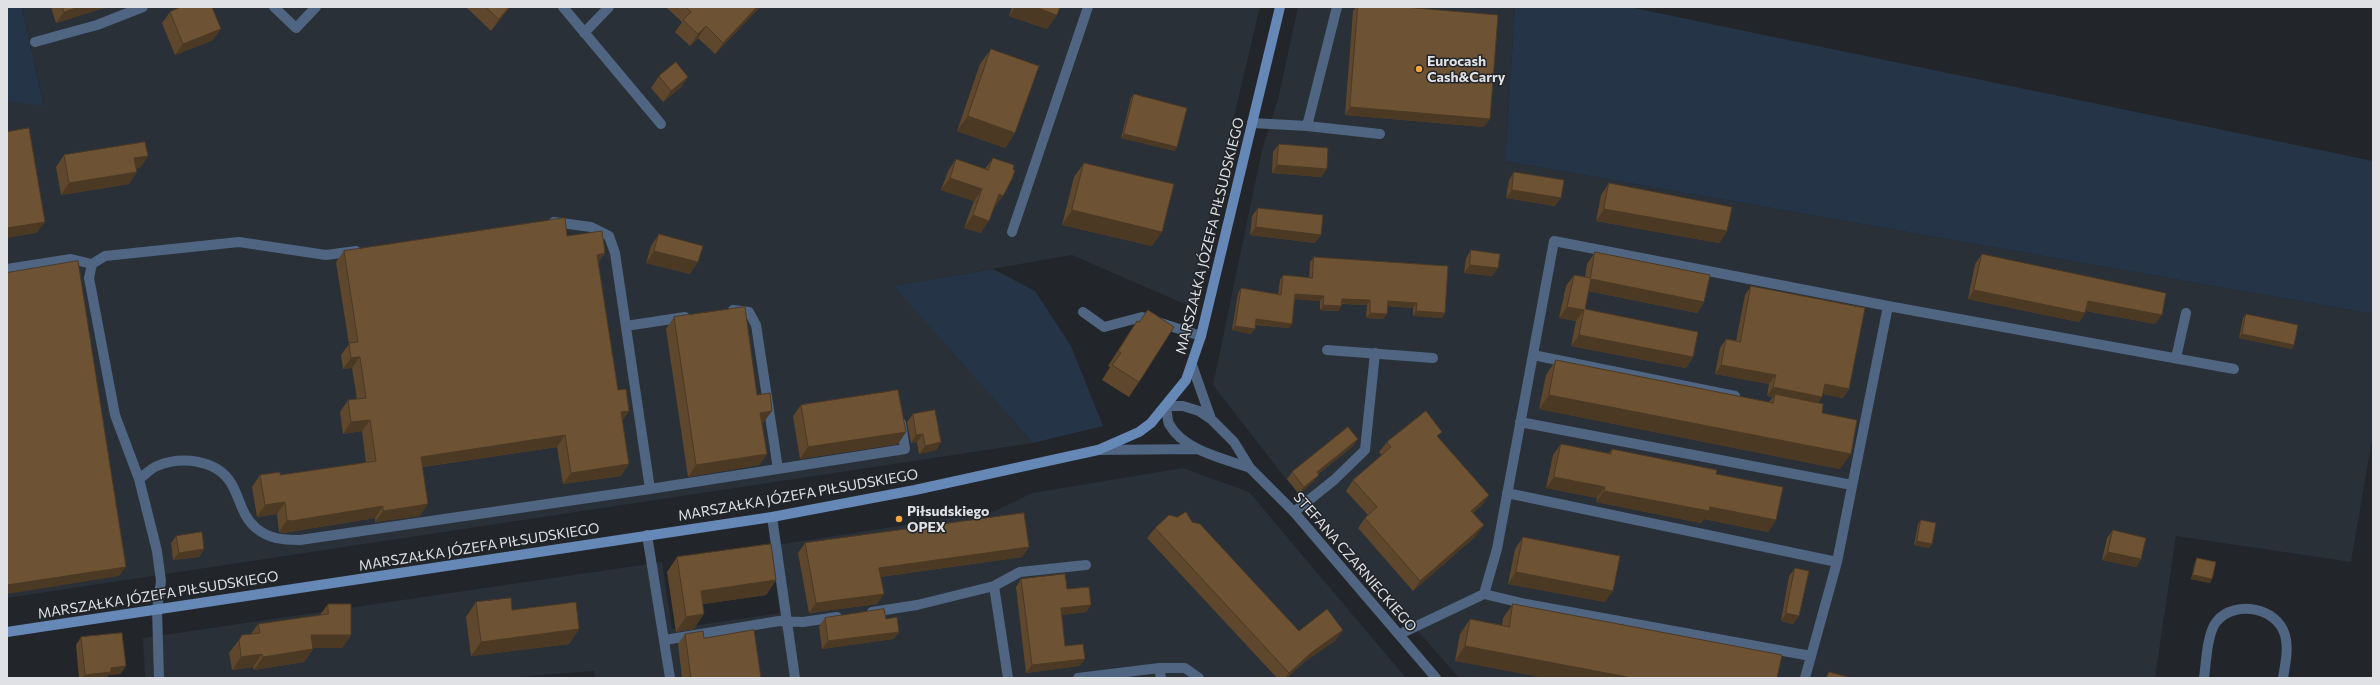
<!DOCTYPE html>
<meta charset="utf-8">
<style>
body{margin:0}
#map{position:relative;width:2380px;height:685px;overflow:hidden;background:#222529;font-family:Commissioner,sans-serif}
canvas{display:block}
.frame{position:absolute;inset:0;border:8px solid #dfe1e4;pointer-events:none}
</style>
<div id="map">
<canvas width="2380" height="685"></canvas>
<div class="frame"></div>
</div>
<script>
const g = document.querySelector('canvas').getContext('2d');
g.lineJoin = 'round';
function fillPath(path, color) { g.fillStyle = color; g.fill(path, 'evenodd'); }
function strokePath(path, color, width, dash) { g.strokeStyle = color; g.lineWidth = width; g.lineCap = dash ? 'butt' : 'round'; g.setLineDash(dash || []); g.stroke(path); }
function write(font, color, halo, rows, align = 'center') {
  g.font = font + ' Commissioner,sans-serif'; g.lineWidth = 3; g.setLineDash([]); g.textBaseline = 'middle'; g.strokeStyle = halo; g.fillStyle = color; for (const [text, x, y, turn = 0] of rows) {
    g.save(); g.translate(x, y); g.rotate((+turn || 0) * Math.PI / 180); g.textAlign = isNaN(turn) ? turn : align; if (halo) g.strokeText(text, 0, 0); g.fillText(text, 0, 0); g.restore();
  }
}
const built = new Path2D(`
 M22 7H1260L1189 306 1072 255 895 286 1033 443 7 598V101L44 105Z
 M1298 7H1515L1505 161 2373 314V434L2351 562 2176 536 2155 678H1459L1300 497 1213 385 1262 150 1278 99Z
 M1183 468 1249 492 1406 678H595L594 671 504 678H145L143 638 662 562 672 629 780 613 770 546 995 511 1032 493Z`);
const green = new Path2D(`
 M7 7H22L44 106 7 101Z
 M1515 7H1629L2373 161V314L1505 161Z
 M993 269 1035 291 1071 346 1103 426 1033 443 894 286Z`);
const service = new Path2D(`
 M274 7 296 28 316 7
 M563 7 661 124
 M584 33 609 7
 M35 42 97 25 143 7
 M1252 123 1307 126 1337 7
 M1307 126 1380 134
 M554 222 591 227 609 236 615 253 650 489
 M1012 232 1088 7
 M92 264 89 278 115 415 139 479 157 551 161 581 157 609
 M7 269 71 259 92 264 105 256 239 242 326 255 356 251
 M1888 306 2234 369
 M733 310 749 312 756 325 778 469
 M1083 312 1104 327 1142 317 1201 336
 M626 326 685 317
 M1327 350 1433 358
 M1533 355 1735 396
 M2176 358 2186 313
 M1520 422 1852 485
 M139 479C145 475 150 469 157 466 181 456 216 459 231 483 240 498 242 517 256 528 269 539 283 540 300 540L650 489 905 449 901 423
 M1507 493 1837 562
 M1294 512 1334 480 1365 450 1375 353
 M772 517 795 678
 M647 535 670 678
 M994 586 1020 572 1086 565
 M1484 594 1526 604 1811 656
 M872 612 917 605 994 586 1008 678
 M1400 634 1484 594 1497 549 1554 241 1888 306 1837 562 1805 678
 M665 640 779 621 803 622 837 617
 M1159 668 1161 678
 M1078 678 1159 668H1185L1199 678
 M2204 678C2206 664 2207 632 2217 621 2235 600 2277 607 2285 635 2289 649 2285 665 2283 678`);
const minor = new Path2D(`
 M157 609 159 678`);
const tertiary = new Path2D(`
 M1192 365 1211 419
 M1098 450 1197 449
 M1250 468C1223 458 1184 451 1169 424 1167 419 1167 411 1166 406H1183L1199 411 1211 419 1234 442 1250 468 1294 512 1436 678`);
const secondary = new Path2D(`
 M7 632 772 517 915 490 1098 450 1139 432 1151 423 1186 380 1201 336 1280 7`);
const wall = new Path2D(`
 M51 7H107L56 23Z
 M466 7H510L491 31Z
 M666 7H760L715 54 698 38 690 46 675 32 682 22Z
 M1012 7H1060L1047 29 1009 16Z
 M1356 7H1404L1484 127 1345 115 1353 11Z
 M170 12 213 40 175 55 162 23Z
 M991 49 1015 133 1005 148 957 131 980 64Z
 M659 76 688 77 680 88 663 102 651 88Z
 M1134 94 1175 151 1121 138 1131 98Z
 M1279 144 1327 169 1321 177 1272 173 1273 152Z
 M64 155 148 156 140 168H136L129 184 61 195 56 167Z
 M993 158 994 208 981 233 964 228 974 201 941 190 948 171 956 159 985 169Z
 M1084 163 1152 246 1062 225 1074 177Z
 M1514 172 1555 206 1506 198 1509 180Z
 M1609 183 1727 231 1719 243 1596 221 1601 195Z
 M1258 208 1315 243 1250 235 1252 216Z
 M659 234 690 274 646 263 651 246Z
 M567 236 605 253 598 263 618 390 629 411 622 421 621 476 563 484 557 447 423 467 420 516 375 522V518L283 533 279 532 277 514 257 517 252 487 260 475H280L366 463 362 431 343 434 340 412 348 400 357 399 352 368 343 369 341 355 349 344 336 262 344 251Z
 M1471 250 1492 276 1464 273 1466 258Z
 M1595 252 1704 302 1697 313 1588 291 1585 309 1693 357 1686 368 1571 346 1576 321 1559 318 1566 286 1574 275 1585 277 1587 264Z
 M1982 254 2155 324 2086 311 2079 322 1968 299 1975 264Z
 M1314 257 1445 313 1442 318 1413 316V308L1387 306V314L1383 319 1366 318 1367 305 1342 304 1341 306 1338 311 1320 310V301L1295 299 1289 328 1255 325V329L1251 334 1232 330 1238 293 1241 288 1278 294 1280 280 1283 275 1309 278 1310 262Z
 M1751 286 1849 389 1843 398 1823 394 1822 397 1818 403 1822 413 1840 469 1539 409 1546 375 1556 360 1769 402 1773 397 1767 396 1769 384 1715 374 1720 348 1726 339 1736 341 1745 295Z
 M2246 314 2294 345 2292 349 2239 338 2243 318Z
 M674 317 757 395 764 422 762 423 767 454 759 465 688 477 666 329Z
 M1137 321 1139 382 1129 397 1102 380 1110 367 1108 366 1127 336Z
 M801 405 906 432 898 444 800 459 793 416Z
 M913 414 941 442 936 450 919 454 917 442 911 443 907 422Z
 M1438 438 1482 505 1473 513 1477 535 1413 591 1358 528 1365 518 1368 515 1346 491 1353 480 1382 455 1379 452 1387 442Z
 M1561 444 1609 453 1612 449 1716 474 1776 520 1768 532 1704 519 1701 523 1596 502 1597 498 1546 488 1553 455Z
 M1353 446 1318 474 1314 481 1299 494 1287 479 1292 472Z
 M1921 520 1932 544 1929 548 1914 545 1918 524Z
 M1192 522 1299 631 1336 640 1304 662 1287 678H1277L1147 538 1155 528Z
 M2113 530 2141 559 2136 567 2102 560 2107 538Z
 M176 536 204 549 199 557 173 560 171 543Z
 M1523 537 1605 602 1508 584 1515 549Z
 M805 543 1029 547 1022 557 880 577 877 604 809 613 798 553Z
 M677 557 776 580 766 595 703 604 694 629 676 632 667 572Z
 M2197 558 2210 583 2191 579 2195 562Z
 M1795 568 1799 616 1793 624 1781 621 1789 576Z
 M1021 579 1067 589 1086 612 1061 615 1065 646 1085 659 1079 666 1026 673 1016 587Z
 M476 602 512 610 579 629 569 644 471 656 466 617Z
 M328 604 351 635 342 648H313V649L304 662 254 670 253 667 232 670 229 653 239 640 251 634 258 624 320 615Z
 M1513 604 1777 678 1455 661 1460 634 1470 619 1502 625 1503 618Z
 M825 618 886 619 899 632 893 639 822 649 819 626Z
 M685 634 704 638 761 678H682L678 644Z
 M81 637 126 666 120 674 108 675 107 678H79L76 645Z
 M1829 672 1852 678H1825Z`);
const shadedWall = new Path2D(`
 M79 7H107L56 23 64 12Z
 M509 7H510L491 31 499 19Z
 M757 7H760L715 54 723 43Z
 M1015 7H1036L1057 15 1047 29 1009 16Z
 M706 26 698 38 690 46 698 34Z
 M221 29 213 40 175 55 183 44Z
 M688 77 680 88 663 102 671 91Z
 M1350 107 1490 119 1484 127 1345 115Z
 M968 116 1015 133 1005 148 957 131Z
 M1124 134 1177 147 1175 151 1121 138Z
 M148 156 140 168 126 170 134 158Z
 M1277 165 1327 169 1321 177 1272 173Z
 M137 172 129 184 61 195 69 183Z
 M950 178 982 189 974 201 941 190Z
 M1512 190 1561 198 1555 206 1506 198Z
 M999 194 1003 196 994 208 990 206Z
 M1604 209 1727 231 1719 243 1596 221Z
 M1072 210 1162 232 1152 246 1062 225Z
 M973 215 989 221 981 233 964 228Z
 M45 222 37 233 7 238V228Z
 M1256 227 1321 235 1315 243 1250 235Z
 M654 251 698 262 690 274 646 263Z
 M605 253 597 265V255Z
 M1470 265 1498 268 1492 276 1464 273Z
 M1591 279 1704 302 1697 313 1583 290Z
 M1974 290 2085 313 2079 322 1968 299Z
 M1295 294 1324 296 1320 301 1292 299Z
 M1342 299 1370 300 1367 305 1339 303Z
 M1388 301 1417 303 1413 308 1384 306Z
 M2088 301 2162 315 2155 324 2082 310Z
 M1323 305 1341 306 1338 311 1320 310Z
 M1567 307 1584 310 1576 321 1559 318Z
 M1416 311 1445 313 1442 318 1413 316Z
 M1370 313 1387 314 1383 319 1366 318Z
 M1256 319 1292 324 1289 328 1253 324Z
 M1235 326 1255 329 1251 334 1232 330Z
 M2242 334 2294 345 2292 349 2239 338Z
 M1579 335 1693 357 1686 368 1571 346Z
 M360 357 352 368 343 369 351 358Z
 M1721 365 1776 375 1769 384 1715 374Z
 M1825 384 1849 389 1843 398 1818 393Z
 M1773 387 1822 397 1816 406 1775 394 1773 397 1767 396Z
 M1549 395 1851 454 1840 469 1539 409Z
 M629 411 621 422V412Z
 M772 411 764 422 752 424 760 413Z
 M370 420 362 431 343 434 351 422Z
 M906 432 898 444 800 459 808 447Z
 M923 434 917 442 911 443 916 435Z
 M565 435 557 447 413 468 421 457Z
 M1358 439 1353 446 1312 478 1317 472Z
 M941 442 936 450 919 454 925 446Z
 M767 454 759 465 688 477 696 465Z
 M629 464 621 476 563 484 571 473Z
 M1319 475 1314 481 1299 494 1304 487Z
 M1554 477 1605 487 1597 498 1546 488Z
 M1604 491 1710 507 1776 520 1768 532 1704 519 1701 523 1596 502Z
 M1489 495 1482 505 1464 521 1471 511Z
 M285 502 277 514 257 517 265 505Z
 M428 504 420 516 375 522 383 511Z
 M383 506 375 518 283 533 279 532 287 520Z
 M1484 525 1477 535 1413 591 1420 581Z
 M1917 541 1932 544 1929 548 1914 545Z
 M1029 547 1022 557 872 578 879 568Z
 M204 549 199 557 173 560 179 553Z
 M2108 552 2141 559 2136 567 2102 560Z
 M126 567 119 576 7 594V585Z
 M1516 572 1613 591 1605 602 1508 584Z
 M2193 575 2212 579 2210 583 2191 579Z
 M776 580 766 595 690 606 701 591Z
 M884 594 877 604 809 613 816 603Z
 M1091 605 1086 612 1055 616 1061 608Z
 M1786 613 1799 616 1793 624 1781 621Z
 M704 614 694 629 676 632 686 617Z
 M579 629 569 644 471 656 481 642Z
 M1343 630 1336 640 1304 662 1287 678H1285L1289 673 1312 652Z
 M899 632 893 639 822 649 828 641Z
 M311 635H351L342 648H302Z
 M1465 646 1632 678H1544L1455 661Z
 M313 649 304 662 254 670 263 657Z
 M262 654 253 667 232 670 241 657Z
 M1085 659 1079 666 1026 673 1032 665Z
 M126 666 120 674 108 675 107 678H83L85 675 111 668Z`);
const building = new Path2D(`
 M63 7H79L64 12Z
 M181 7H212L221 29 183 44 170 12Z
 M486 7H509L499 19Z
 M686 7H757L723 43 706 26 698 34 683 20 691 12Z
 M1036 7H1060L1057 15Z
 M1358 7H1404L1498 15 1490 119 1350 107Z
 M991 49 1039 66 1015 133 968 116Z
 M676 62 688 77 671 91 659 76Z
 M1134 94 1187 108 1177 147 1124 134Z
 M29 128 45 222 7 228V132Z
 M145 142 148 156 134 158 137 172 69 183 64 155Z
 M1279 144 1328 148 1327 169 1277 165Z
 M993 158 1014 165 1013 170H1015L1012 179 1003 196 999 194 989 221 973 215 982 189 950 178 956 159 988 170Z
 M1084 163 1174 184 1162 232 1072 210Z
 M1514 172 1564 180 1561 198 1512 190Z
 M1609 183 1732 207 1727 231 1604 209Z
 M1258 208 1323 215 1321 235 1256 227Z
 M565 218 567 236 602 231 605 253 597 255 618 390 626 389 629 411 621 412 629 464 571 473 565 435 421 457 428 504 383 511V506L291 521 287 520 285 502 265 505 260 475 280 472V475L376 461 370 420 351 422 348 400 366 398 360 357 351 358 349 343 358 342 344 251Z
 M659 234 703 246 698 262 654 251Z
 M1471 250 1500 254 1498 268 1470 265Z
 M1595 252 1710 275 1704 302 1591 279 1585 309 1698 332 1693 357 1579 335 1584 310 1567 307 1574 275 1590 278Z
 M1982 254 2166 293 2162 315 2088 301 2085 313 1974 290Z
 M1314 257 1448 266 1445 313 1416 311 1417 303 1388 301 1387 314 1370 313V300L1342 299 1341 306 1323 305 1324 296 1295 294 1292 324 1256 319 1255 329 1235 326 1241 288 1281 295 1283 275 1312 278Z
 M78 261 126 567 7 585V273Z
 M1751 286 1865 308 1849 389 1825 384 1822 397 1773 387 1776 375 1721 365 1726 339 1740 342Z
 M745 307 757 395 770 393 772 411 760 413 767 454 696 465 674 317Z
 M1148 310 1174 327 1139 382 1112 365 1121 353 1118 351 1137 321 1139 322Z
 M2246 314 2298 325 2294 345 2242 334Z
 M1556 360 1773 403 1775 394 1823 404 1822 413 1857 420 1851 454 1549 395Z
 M898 390 906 432 808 447 801 405Z
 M935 410 941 442 925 446 923 434 916 435 913 414Z
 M1426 411 1442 432 1437 436 1489 495 1471 511 1484 525 1420 581 1365 518 1377 507 1353 480 1391 447 1387 442Z
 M1348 427 1358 439 1317 472 1319 475 1304 487 1292 472Z
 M1561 444 1611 454 1612 449 1717 470 1716 474 1783 487 1776 520 1710 507 1709 511 1604 491 1605 487 1554 477Z
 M1186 512 1192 522 1200 524 1299 631 1327 609 1343 630 1312 652 1289 673 1155 528 1169 515 1177 517Z
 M1024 513 1029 547 879 568 884 594 816 603 805 543Z
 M1921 520 1936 523 1932 544 1917 541Z
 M2113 530 2146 538 2141 559 2108 552Z
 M202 532 204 549 179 553 176 536Z
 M1523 537 1620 556 1613 591 1516 572Z
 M771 544 776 580 701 591 704 614 686 617 677 557Z
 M2197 558 2216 562 2212 579 2193 575Z
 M1795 568 1809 571 1799 616 1786 613Z
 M1065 574 1067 589 1089 587 1091 605 1061 608 1065 646 1083 644 1085 659 1032 665 1021 579Z
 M511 598 512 610 576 602 579 629 481 642 476 602Z
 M328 604H351V635H311L313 649 263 657 262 654 241 657 239 640 242 635 260 633 258 624 328 614Z
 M1513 604 1782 655 1777 678H1632L1465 646 1470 619 1509 627Z
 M884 609 886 619 897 617 899 632 828 641 825 618Z
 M754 630 761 678H691L685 634 703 631 704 638Z
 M122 633 126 666 111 668V672L85 675 81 637Z
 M1829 672 1852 678H1827Z`);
const markers = [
 [1419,69,4,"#f2a541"],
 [899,519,4,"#f2a541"]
];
const poiNames = [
 ["Eurocash",1427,61],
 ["Cash&Carry",1427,77],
 ["Piłsudskiego",907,511],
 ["OPEX",907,527]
];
const streetNames = [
 ["MARSZAŁKA JÓZEFA PIŁSUDSKIEGO",1210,236,-76],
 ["MARSZAŁKA JÓZEFA PIŁSUDSKIEGO",798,495,-10],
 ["MARSZAŁKA JÓZEFA PIŁSUDSKIEGO",479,547,-9],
 ["STEFANA CZARNIECKIEGO",1355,562,49],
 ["MARSZAŁKA JÓZEFA PIŁSUDSKIEGO",158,595,-9]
];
fillPath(built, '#293038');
fillPath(green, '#263447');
strokePath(service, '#4f6581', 10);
strokePath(minor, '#4f6581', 10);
strokePath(tertiary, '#4f6581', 10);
strokePath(secondary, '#6588b6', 10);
fillPath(wall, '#5e472c');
fillPath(shadedWall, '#4c3924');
fillPath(building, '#6d5233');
strokePath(building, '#4c3924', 1);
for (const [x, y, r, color] of markers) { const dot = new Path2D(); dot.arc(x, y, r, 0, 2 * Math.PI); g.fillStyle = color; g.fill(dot); strokePath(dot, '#222529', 1.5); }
write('bold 14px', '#dfe1e4', '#222529', poiNames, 'left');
write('14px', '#dfe1e4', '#222529', streetNames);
</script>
